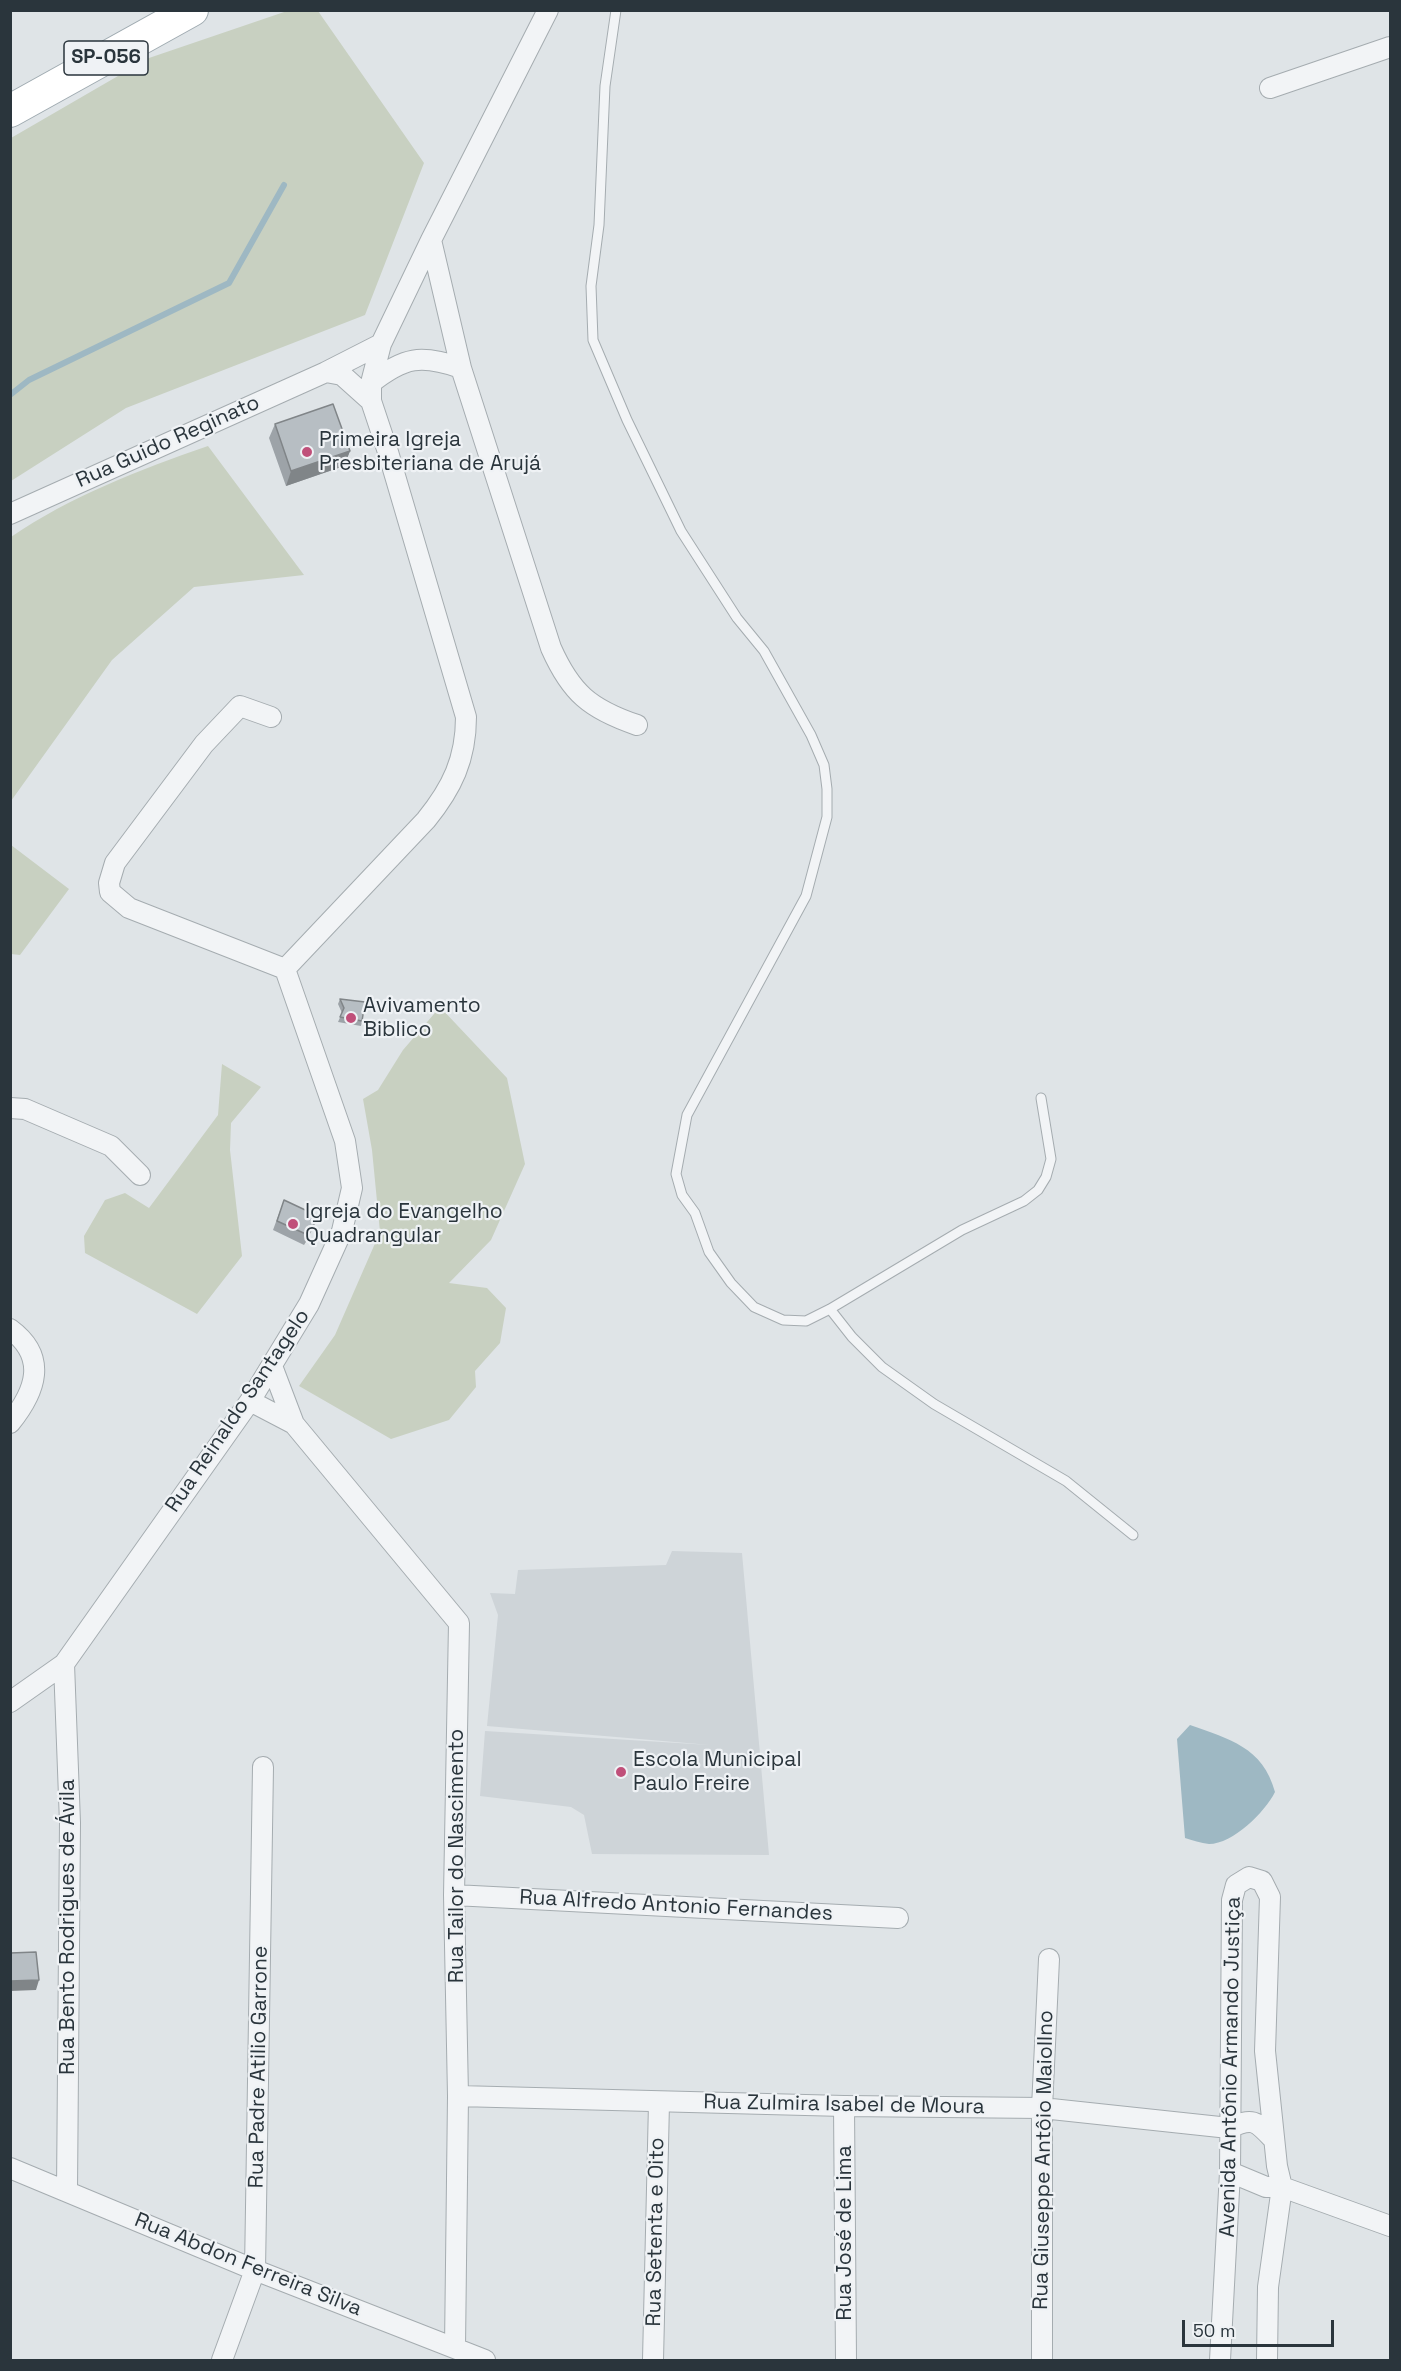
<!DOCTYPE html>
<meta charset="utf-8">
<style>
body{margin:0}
#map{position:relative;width:1401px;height:2371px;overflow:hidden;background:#dfe4e7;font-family:"Space Grotesk",sans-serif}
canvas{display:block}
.frame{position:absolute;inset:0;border:12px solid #2a353c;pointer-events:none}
.scale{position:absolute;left:1182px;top:2320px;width:152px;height:27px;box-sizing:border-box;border:3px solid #2a353c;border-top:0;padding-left:8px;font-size:18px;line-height:21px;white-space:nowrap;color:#2a353c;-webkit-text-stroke:4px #eff2f5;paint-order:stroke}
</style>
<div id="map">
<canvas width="1401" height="2371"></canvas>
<div class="frame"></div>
<div class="scale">50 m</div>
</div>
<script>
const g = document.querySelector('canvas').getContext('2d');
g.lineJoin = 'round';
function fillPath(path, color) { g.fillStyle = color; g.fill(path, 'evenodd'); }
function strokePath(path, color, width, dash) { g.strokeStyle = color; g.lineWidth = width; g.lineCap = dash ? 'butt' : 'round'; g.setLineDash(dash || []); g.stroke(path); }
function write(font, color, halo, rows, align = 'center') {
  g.font = font + ' "Space Grotesk",sans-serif'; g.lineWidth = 4.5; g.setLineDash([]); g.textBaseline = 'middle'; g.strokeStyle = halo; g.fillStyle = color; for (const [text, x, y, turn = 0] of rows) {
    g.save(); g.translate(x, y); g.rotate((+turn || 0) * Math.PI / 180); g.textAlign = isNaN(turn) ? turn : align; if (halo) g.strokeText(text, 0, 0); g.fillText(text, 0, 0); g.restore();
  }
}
const built = new Path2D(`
 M672 1551 742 1553 769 1855 592 1854 584 1815 571 1807 480 1796 485 1731 710 1745 487 1726 498 1615 490 1593 515 1594 518 1570 666 1565Z`);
const green = new Path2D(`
 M290 10 318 11 424 163 365 315 126 408 11 481V138L149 58Z
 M208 446 304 575 194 587 112 660 11 801V537C71 496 139 470 208 446Z
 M11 845 69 889 20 955 11 954Z
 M440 1007 507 1078 525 1164 491 1240 449 1283 487 1288 506 1308 500 1343 475 1371 476 1387 449 1420 391 1439 299 1386 335 1335 380 1232 372 1150 363 1099 378 1090 403 1050Z
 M222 1064 261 1087 231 1123 230 1150 242 1256 197 1314 85 1253 84 1236 105 1200 125 1193 149 1208 218 1115Z`);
const water = new Path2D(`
 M1190 1725C1229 1739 1263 1747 1275 1792 1265 1812 1233 1844 1209 1844 1201 1843 1192 1840 1185 1838L1177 1739Z`);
const stream = new Path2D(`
 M10 395 29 380 229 283 284 185`);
const service = new Path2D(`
 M616 10 605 86 599 225 591 286 593 340 627 420 681 531 737 618 764 651 811 735 824 765 827 789V817L806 896 687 1115 676 1174 682 1195 695 1213 709 1252 731 1283 754 1307 783 1320 806 1321 830 1309 962 1230 1024 1201 1038 1190 1046 1177 1051 1159 1041 1098
 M830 1309 852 1337 882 1367 934 1404 1066 1481 1133 1535`);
const minor = new Path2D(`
 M1270 88 1390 47
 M431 240 461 368 551 648C571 693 590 709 637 725
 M371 383C404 357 421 354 461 368
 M371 401 342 375 326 372 381 344
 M10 514 326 372
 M271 717 240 706 204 744 115 863 109 883 110 892 129 908 285 969
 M285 969 426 820C452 788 466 759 466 717L388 452 371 401V383L381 344 431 240 548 10
 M10 1108 25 1109 111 1146 140 1175
 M10 1329C48 1357 36 1391 10 1423
 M250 1401 294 1424 272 1366
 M294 1424 459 1623 454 1895 458 2096 455 2347
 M64 1664 70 1823 67 2191
 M10 1702 64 1664 250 1401 309 1304 342 1231 352 1188 345 1141 285 969
 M454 1895 898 1918
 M458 2096 844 2106 1042 2108 1229 2128C1254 2117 1256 2121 1274 2140
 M844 2106 846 2360
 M10 2168 255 2270 485 2360
 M1230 2172 1266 2187H1282L1390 2226
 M222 2360 255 2270 263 1767
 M653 2360 659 2103
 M1042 2360V2108L1049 1959
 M1220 2360 1230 2172 1232 1900 1236 1885 1249 1877 1262 1881 1270 1897 1265 2051 1277 2166 1282 2187 1268 2287 1267 2360`);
const primary = new Path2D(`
 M10 111 192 10`);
const wall = new Path2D(`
 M275 424 350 451 344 466 286 486 269 438Z
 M340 999 362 1021 361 1026 338 1022 342 1013 338 1004Z
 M284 1200 314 1226 304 1245 273 1230Z`);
const shadedWall = new Path2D(`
 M350 451 344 466 286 486 291 471Z
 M318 1216 314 1226 304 1245 308 1235Z
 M39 1980 36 1990 10 1991V1981Z`);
const building = new Path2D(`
 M333 404 350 451 291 471 275 424Z
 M340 999 365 1002 362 1021 340 1017 344 1008Z
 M284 1200 318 1216 308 1235 277 1221Z
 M36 1952 39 1980 10 1981V1953Z`);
const markers = [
 [307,452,6,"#c0507a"],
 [351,1018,6,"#c0507a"],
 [293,1224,6,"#c0507a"],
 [621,1772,6,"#c0507a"]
];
const shields = [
 [106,58,84]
];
const shieldNames = [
 ["SP-056",106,58]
];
const poiNames = [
 ["Primeira Igreja",319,440],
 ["Presbiteriana de Arujá",319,464],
 ["Avivamento",363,1006],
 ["Biblico",363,1030],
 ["Igreja do Evangelho",305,1212],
 ["Quadrangular",305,1236],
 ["Escola Municipal",633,1760],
 ["Paulo Freire",633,1784]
];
const streetNames = [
 ["Rua Guido Reginato",168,442,-24],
 ["Rua Reinaldo Santagelo",238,1411,-56],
 ["Rua Tailor do Nascimento",457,1856,-90],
 ["Rua Alfredo Antonio Fernandes",676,1906,3],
 ["Rua Bento Rodrigues de Ávila",68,1927,-90],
 ["Rua Padre Atilio Garrone",259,2067,-89],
 ["Avenida Antônio Armando Justiça",1231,2067,-89],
 ["Rua Zulmira Isabel de Moura",844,2105,1],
 ["Rua Giuseppe Antôio Maiollno",1044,2160,-89],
 ["Rua Setenta e Oito",656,2232,-89],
 ["Rua José de Lima",845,2233,-90],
 ["Rua Abdon Ferreira Silva",248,2265,22]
];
fillPath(built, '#ced4d8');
fillPath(green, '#c8d0c1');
fillPath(water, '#9eb8c3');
strokePath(stream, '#9eb8c3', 6);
strokePath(service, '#a5acb0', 11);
strokePath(minor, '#a5acb0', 22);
strokePath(primary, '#a0abb1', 34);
strokePath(service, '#f2f4f6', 9);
strokePath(minor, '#f2f4f6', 20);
strokePath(primary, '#fff', 32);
fillPath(wall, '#9da3a8');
fillPath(shadedWall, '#808588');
fillPath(building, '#b7bec3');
strokePath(building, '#808588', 1.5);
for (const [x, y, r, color] of markers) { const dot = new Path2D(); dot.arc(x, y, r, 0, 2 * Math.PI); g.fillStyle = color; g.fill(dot); strokePath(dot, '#eff2f5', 2); }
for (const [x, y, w] of shields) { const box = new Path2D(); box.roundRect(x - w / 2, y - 17, w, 34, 4.5); g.fillStyle = '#eff2f5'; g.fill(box); strokePath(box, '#2a353c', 1.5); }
write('bold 20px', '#2a353c', null, shieldNames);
write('21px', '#2a353c', '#eff2f5', poiNames, 'left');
write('21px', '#2a353c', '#eff2f5', streetNames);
</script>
